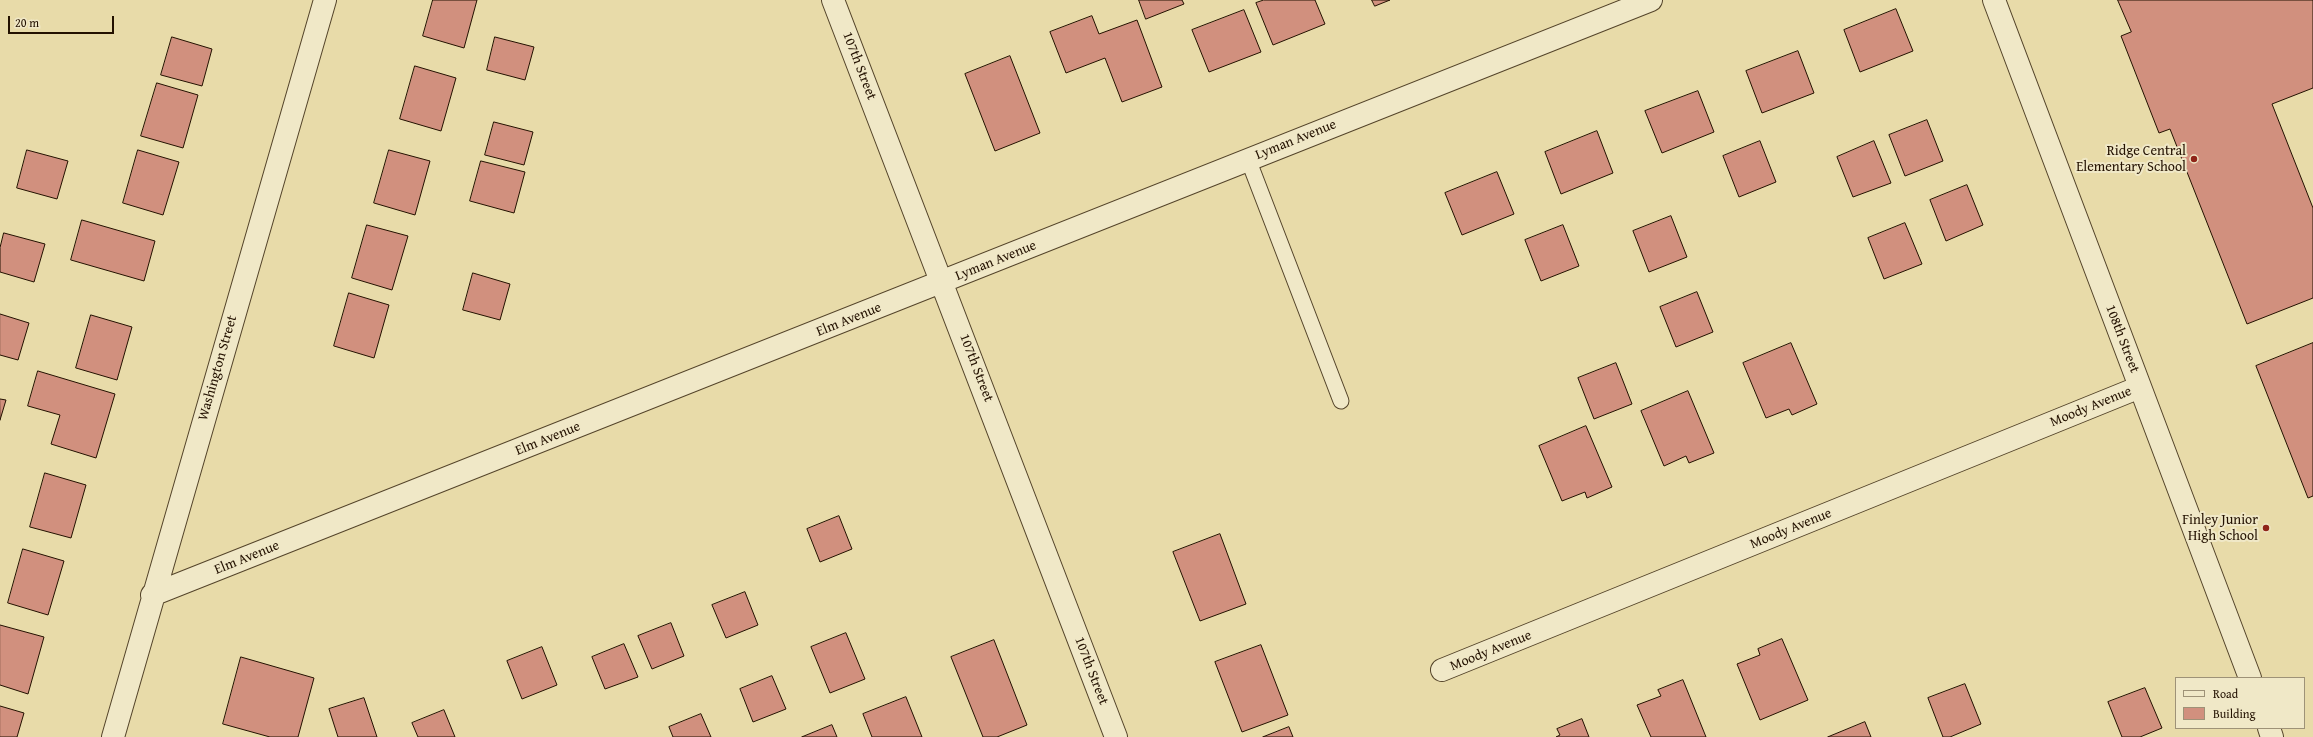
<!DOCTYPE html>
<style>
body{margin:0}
#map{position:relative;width:2313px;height:737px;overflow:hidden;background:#e8dba9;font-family:"Gentium Book Plus",serif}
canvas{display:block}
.legend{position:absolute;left:2175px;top:677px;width:130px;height:52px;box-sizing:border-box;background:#f0e8c7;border:1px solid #9e9277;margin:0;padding:5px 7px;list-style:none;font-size:12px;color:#231100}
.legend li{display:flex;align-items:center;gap:8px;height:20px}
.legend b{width:20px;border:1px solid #9e9277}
.scale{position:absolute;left:8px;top:16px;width:106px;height:18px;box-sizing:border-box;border:2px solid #231100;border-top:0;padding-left:5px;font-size:12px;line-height:14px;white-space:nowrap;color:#231100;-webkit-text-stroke:3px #f0e8c7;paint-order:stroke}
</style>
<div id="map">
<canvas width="2313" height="737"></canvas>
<ul class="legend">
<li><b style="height:5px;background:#f0e8c7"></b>Road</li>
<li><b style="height:11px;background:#d1907e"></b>Building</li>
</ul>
<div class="scale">20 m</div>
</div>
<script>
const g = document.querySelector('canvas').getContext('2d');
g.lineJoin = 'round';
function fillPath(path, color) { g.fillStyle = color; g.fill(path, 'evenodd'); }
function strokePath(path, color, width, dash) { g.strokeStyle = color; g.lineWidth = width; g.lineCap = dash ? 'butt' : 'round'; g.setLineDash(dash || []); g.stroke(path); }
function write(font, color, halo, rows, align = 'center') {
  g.font = font + ' "Gentium Book Plus",serif'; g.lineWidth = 4; g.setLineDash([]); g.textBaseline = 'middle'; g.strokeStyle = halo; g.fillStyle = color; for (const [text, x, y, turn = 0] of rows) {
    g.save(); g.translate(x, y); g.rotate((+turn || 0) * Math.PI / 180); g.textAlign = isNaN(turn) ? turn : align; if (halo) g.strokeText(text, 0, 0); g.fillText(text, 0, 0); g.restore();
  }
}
const building = new Path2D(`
 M433 0H477L464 48 423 36Z
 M1139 0H1182L1184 4 1146 19Z
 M1264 0H1315L1325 24 1273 45 1256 3Z
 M1372 0H1390L1375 6Z
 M2118 0H2313V88L2272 104 2313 208V298L2247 324 2170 129 2159 133 2121 36 2131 32Z
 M1896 9 1913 51 1860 72 1844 30Z
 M1244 10 1261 52 1209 72 1192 30Z
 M1092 16 1099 34 1137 20 1162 87 1122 102 1105 58 1066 73 1050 32Z
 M172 37 212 49 202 86 161 75Z
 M495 37 534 47 525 80 487 70Z
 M1798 51 1814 93 1762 113 1746 71Z
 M1010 56 1040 133 995 151 965 74Z
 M415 66 456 78 441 131 400 119Z
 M157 83 198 95 183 148 141 136Z
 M1698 91 1714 132 1662 153 1645 111Z
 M1927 120 1943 161 1905 176 1889 135Z
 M494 122 533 132 524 165 485 155Z
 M1597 131 1613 173 1561 194 1545 152Z
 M1760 141 1776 182 1739 197 1723 156Z
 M1874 141 1891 183 1853 197 1837 157Z
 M27 150 68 161 57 199 17 188Z
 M138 150 179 162 163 215 123 203Z
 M389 150 430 161 415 215 374 203Z
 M481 161 525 172 514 213 470 201Z
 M1497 172 1514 214 1462 235 1445 193Z
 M1967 185 1983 225 1946 241 1930 200Z
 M1671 216 1687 257 1649 272 1633 231Z
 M82 220 155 241 144 281 71 260Z
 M1905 223 1922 264 1884 279 1868 238Z
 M367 225 408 236 392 290 352 278Z
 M1563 225 1579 266 1541 281 1525 240Z
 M4 233 45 244 34 282 0 272V248Z
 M473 273 510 284 500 320 463 310Z
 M1697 292 1713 332 1676 347 1660 307Z
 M349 293 389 305 374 358 334 346Z
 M0 314 29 323 18 360 0 355Z
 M91 315 132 327 117 380 76 368Z
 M1791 343 1817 404 1792 415 1789 409 1766 418 1743 363Z
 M2313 343V496L2308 498 2256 366Z
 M1616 363 1632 404 1594 419 1578 378Z
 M38 371 115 394 96 458 51 444 60 415 28 406Z
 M1688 391 1714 453 1689 463 1686 456 1664 466 1641 411Z
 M0 399 6 400 0 420Z
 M1586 426 1612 487 1587 498 1585 492 1562 501 1539 446Z
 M45 473 86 485 71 538 30 527Z
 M839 516 852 549 820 562 807 529Z
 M1220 534 1246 604 1200 621 1173 552Z
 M23 549 64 561 48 615 8 603Z
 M745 592 758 625 726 638 712 605Z
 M671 623 684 656 652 669 638 636Z
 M0 625 44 637 28 694 0 685Z
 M846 633 865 679 830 693 811 647Z
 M1782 639 1808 700 1760 720 1737 664 1760 655 1758 649Z
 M994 640 1027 725 997 737H983L951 657Z
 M624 644 638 677 605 689 592 657Z
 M1261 645 1288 715 1242 732 1215 662Z
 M542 647 557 685 522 699 507 661Z
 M241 657 314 678 298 737H270L223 724Z
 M772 676 786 709 753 722 740 689Z
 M1683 680 1706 737H1651L1637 705 1661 696 1658 690Z
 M1965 684 1981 724 1950 737H1943L1928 698Z
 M2145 688 2162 728 2140 737H2122L2108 702Z
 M906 697 922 737H872L863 714Z
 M364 698 377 737H338L329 709Z
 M0 706 24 713 17 737H0Z
 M444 710 455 737H418L412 723Z
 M701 714 711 737H673L669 727Z
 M1582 719 1589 737H1556L1560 735 1557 729Z
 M1865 722 1871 737H1828Z
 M832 725 837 737H802Z
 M1289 727 1293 737H1263Z`);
const service = new Path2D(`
 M1248 159 1341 401`);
const minor = new Path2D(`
 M833 0 1116 737
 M1994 0 2250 678
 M152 595 1651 0
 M1442 670 2140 387
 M2269 728 2272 737
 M113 737 325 0`);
const markers = [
 [2194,159,4,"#8f2418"],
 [2266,528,4,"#8f2418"]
];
const streetNames = [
 ["107th Street",859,66,69],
 ["Lyman Avenue",1296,140,-22],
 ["Lyman Avenue",996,261,-22],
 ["Elm Avenue",849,320,-22],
 ["108th Street",2122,339,69],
 ["Washington Street",218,368,-74],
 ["107th Street",976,368,69],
 ["Moody Avenue",2091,407,-22],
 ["Elm Avenue",548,439,-22],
 ["Moody Avenue",1791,529,-22],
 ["Elm Avenue",247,558,-22],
 ["Moody Avenue",1491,651,-22],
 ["107th Street",1091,671,69]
];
const poiNames = [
 ["Ridge Central",2186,151],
 ["Elementary School",2186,167],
 ["Finley Junior",2258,520],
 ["High School",2258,536]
];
fillPath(building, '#d1907e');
strokePath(building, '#231100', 1);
strokePath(service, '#54442a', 17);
strokePath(minor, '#54442a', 24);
strokePath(service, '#f0e8c7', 15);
strokePath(minor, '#f0e8c7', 22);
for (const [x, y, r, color] of markers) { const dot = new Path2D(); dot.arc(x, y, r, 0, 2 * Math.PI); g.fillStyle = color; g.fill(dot); strokePath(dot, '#f0e8c7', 1.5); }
write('14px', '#231100', '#f0e8c7', streetNames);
write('14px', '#231100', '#f0e8c7', poiNames, 'right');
</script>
